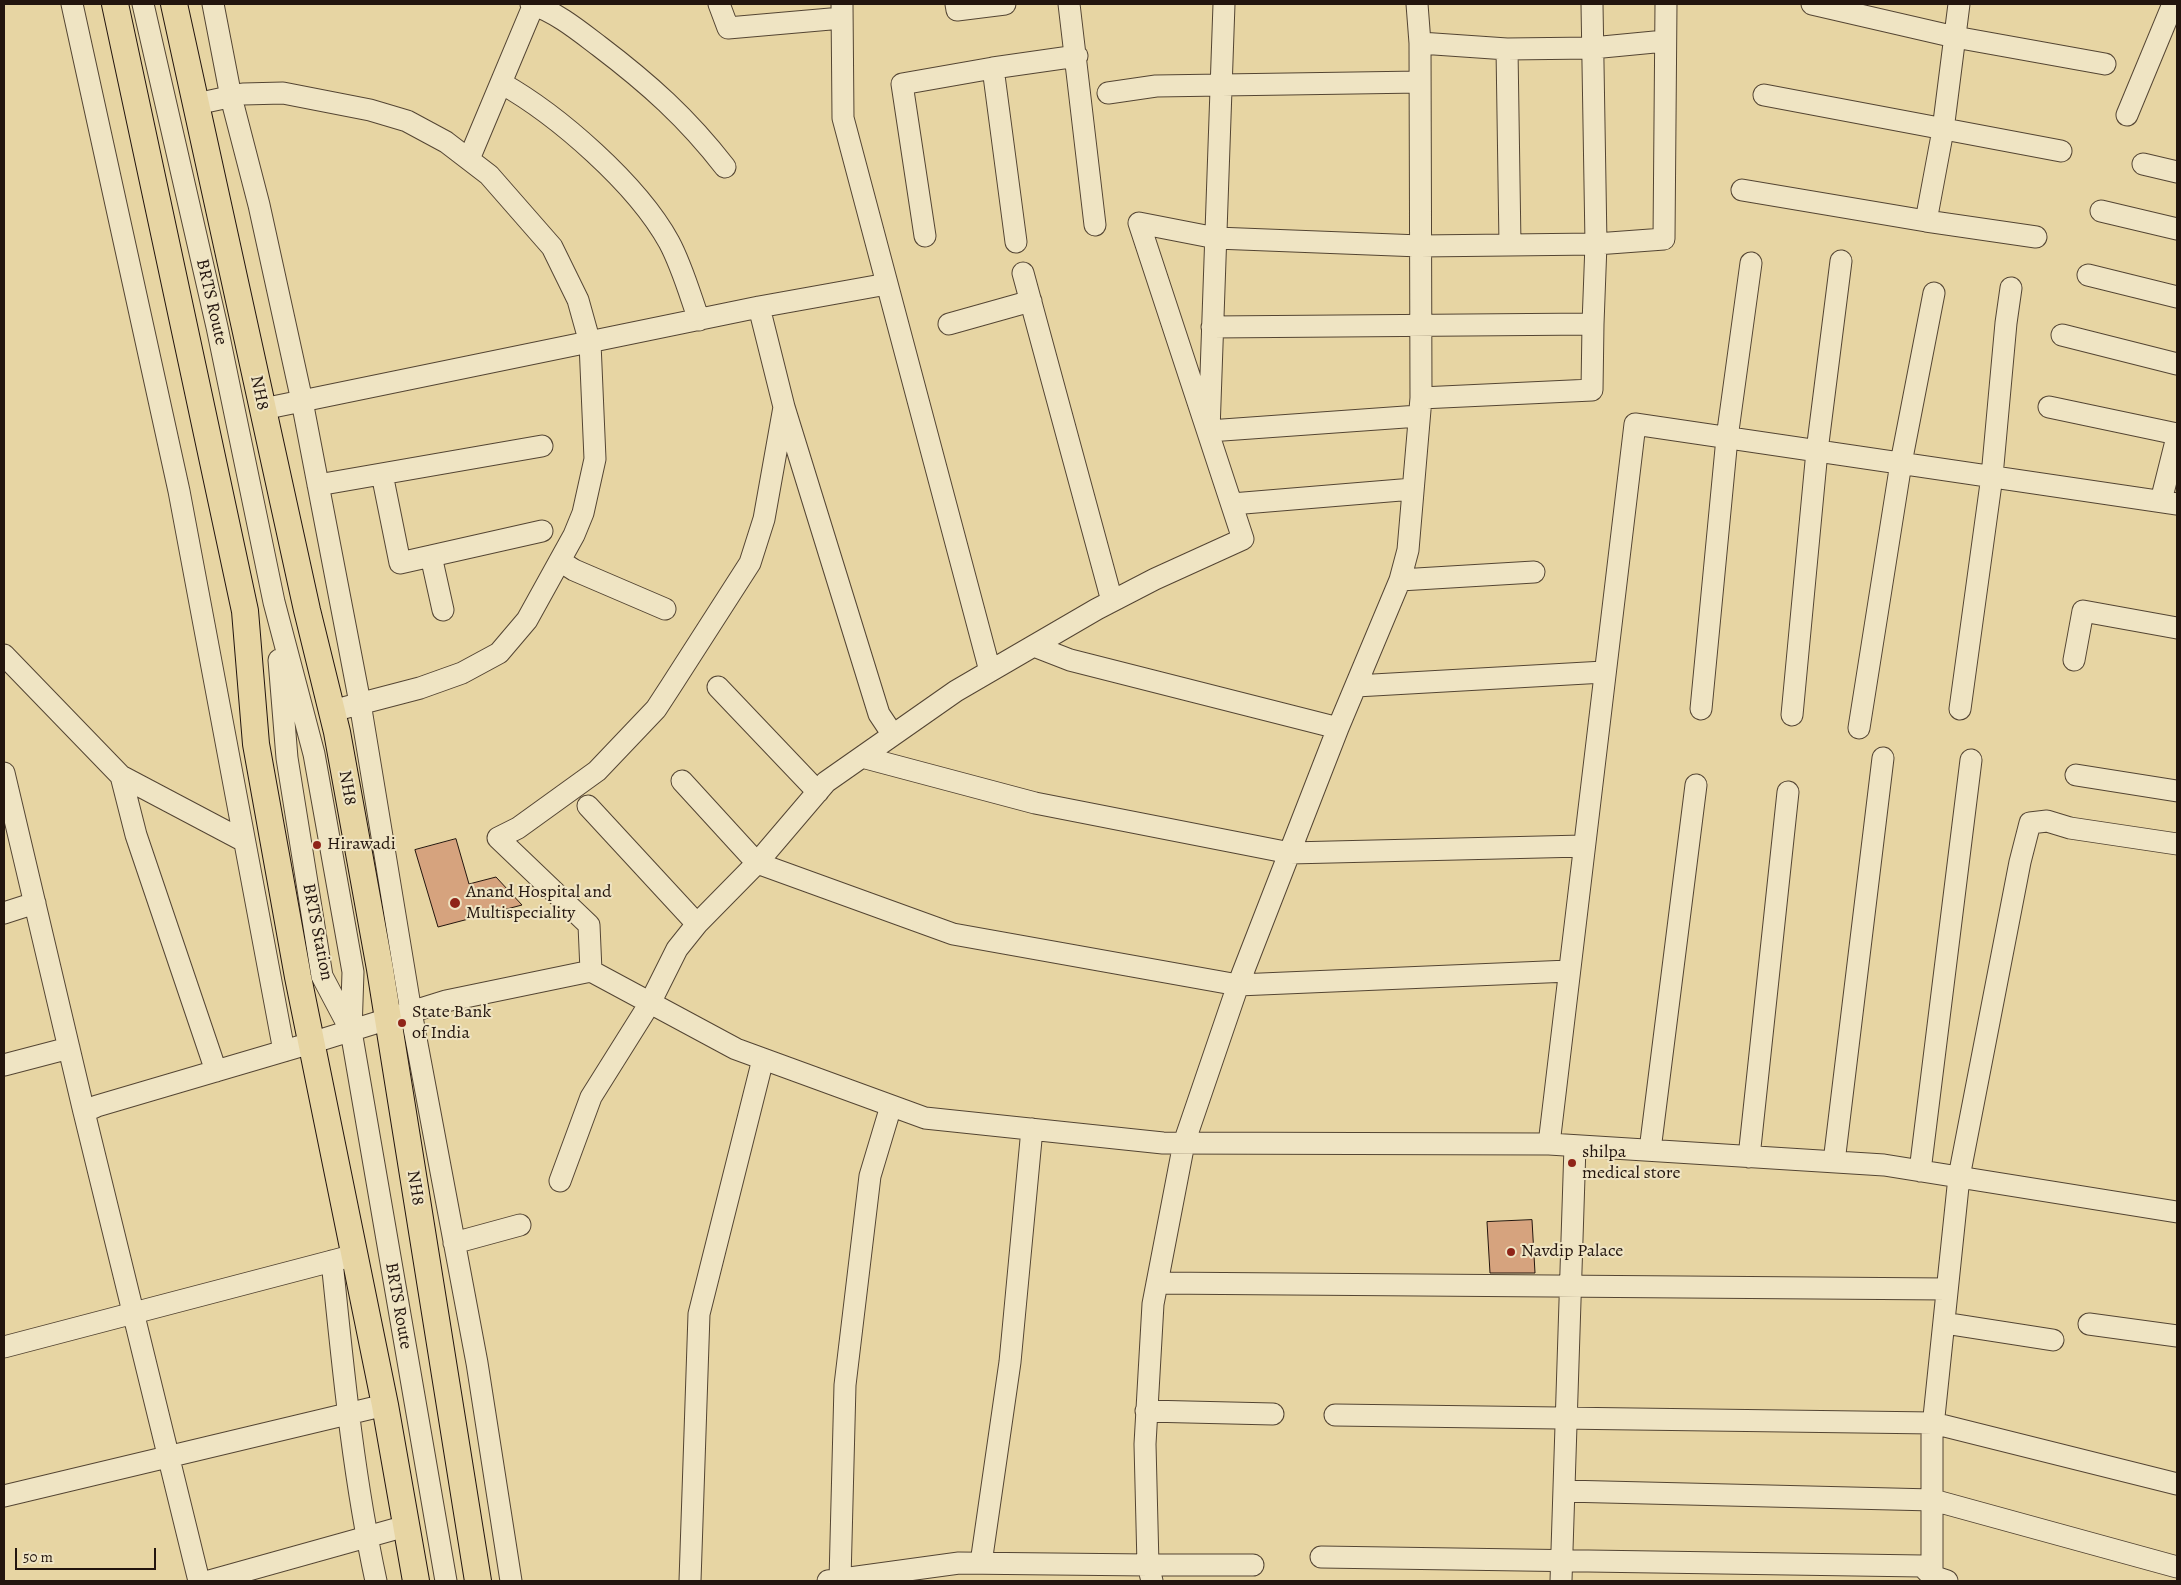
<!DOCTYPE html>
<style>
body{margin:0}
#map{position:relative;width:2181px;height:1585px;overflow:hidden;background:#e7d5a3;font-family:Alegreya,serif}
canvas{display:block}
.frame{position:absolute;inset:0;border:5px solid #23150e;pointer-events:none}
.scale{position:absolute;left:15px;top:1548px;width:141px;height:22px;box-sizing:border-box;border:2px solid #23150e;border-top:0;padding-left:6px;font-size:15px;line-height:18px;white-space:nowrap;color:#23150e;-webkit-text-stroke:4px #efe4c3;paint-order:stroke}
</style>
<div id="map">
<canvas width="2181" height="1585"></canvas>
<div class="frame"></div>
<div class="scale">50 m</div>
</div>
<script>
const g = document.querySelector('canvas').getContext('2d');
g.lineJoin = 'round';
function fillPath(path, color) { g.fillStyle = color; g.fill(path, 'evenodd'); }
function strokePath(path, color, width, dash) { g.strokeStyle = color; g.lineWidth = width; g.lineCap = dash ? 'butt' : 'round'; g.setLineDash(dash || []); g.stroke(path); }
function write(font, color, halo, rows, align = 'center') {
  g.font = font + ' Alegreya,serif'; g.lineWidth = 4; g.setLineDash([]); g.textBaseline = 'middle'; g.strokeStyle = halo; g.fillStyle = color; for (const [text, x, y, turn = 0] of rows) {
    g.save(); g.translate(x, y); g.rotate((+turn || 0) * Math.PI / 180); g.textAlign = isNaN(turn) ? turn : align; if (halo) g.strokeText(text, 0, 0); g.fillText(text, 0, 0); g.restore();
  }
}
const building = new Path2D(`
 M456 839 469 884 496 877 522 905 438 927 415 850Z
 M1532 1220 1535 1273H1490L1487 1222Z`);
const minor = new Path2D(`
 M72 4 179 491 284 1051
 M143 4 217 327 274 602 314 754 353 972 351 1031 446 1581
 M213 4 231 97 259 205 302 401 360 703 411 1012 477 1363 511 1581
 M531 4C556 12 578 30 599 46 649 84 687 118 725 167
 M719 4 728 28 842 18
 M842 4 843 118 990 671
 M956 4 957 10 1005 4
 M1069 4 1095 225
 M1224 4 1209 431 1419 416
 M1592 4 1596 244 1664 239 1666 4
 M1812 4 1955 37 2105 64
 M1959 4 1943 130 1926 221 2036 237
 M1420 43 1507 49 1592 48 1665 41
 M1507 49 1510 245
 M501 83C558 115 637 184 669 242 682 266 690 295 699 320
 M1108 93 1156 86 1420 82
 M1764 95 2061 151
 M196 104 243 94 283 93 370 110 407 121 446 142 489 175 552 247 578 300 590 343 595 459 583 513 574 535 527 620 499 653 462 673 420 688 332 711
 M2127 115 2173 4
 M469 159 534 4
 M2143 164 2177 172
 M1742 190 1926 221
 M2101 211 2177 229
 M925 236 902 84 993 68
 M1016 242 993 68 1077 56
 M1023 273 1112 601
 M2088 275 2177 297
 M759 307 784 407 879 714 893 735
 M949 324 1031 301
 M2062 335 2177 364
 M1421 398 1592 390 1593 324
 M2049 407 2177 434
 M263 409 759 307 887 284
 M382 474 400 563 542 531
 M318 485 542 446
 M2161 501 2177 437
 M1232 504 1413 489
 M431 556 443 610
 M560 561 574 570 665 609
 M1400 580 1534 572
 M4 655 121 776 244 841
 M279 660 287 758 322 976 350 1029
 M2074 660 2083 611 2177 628
 M1356 686 1604 672
 M718 687 818 792
 M1701 709 1727 438 1751 263
 M1960 709 1992 476 2006 323 2011 288
 M1792 715 1817 451 1841 261
 M1338 728 1400 580 1408 550 1421 398 1420 43 1417 4
 M1859 728 1901 463 1934 293
 M862 757 1035 803 1290 853 1583 846
 M4 773 84 1112
 M2076 775 2177 791
 M121 776 136 835 216 1071
 M682 781 757 863 953 934 1238 985 1569 971
 M588 806 697 924
 M4 913 35 903
 M591 971 589 925 498 838 518 828 597 771 656 709 671 686 750 563 764 519 784 407
 M4 1065 69 1048
 M1549 1144 1635 424 2177 504
 M1650 1150 1696 785
 M1749 1157 1788 792
 M1834 1162 1883 758
 M1920 1171 1971 760
 M560 1181 591 1097 650 1003 677 949 697 924 757 863 826 782 956 691 1097 609 1155 579 1243 539 1139 223 1216 238 1420 246 1596 244 1593 324 1212 327
 M454 1243 520 1225
 M332 1261C343 1368 353 1475 376 1581
 M1157 1283 1947 1289
 M1944 1323 2053 1340
 M2089 1324 2177 1336
 M4 1347 355 1255
 M1146 1411 1273 1414
 M1335 1415 1933 1423 2177 1484
 M1564 1491 1933 1500 2177 1567
 M4 1496 385 1405
 M1321 1557 1922 1566 1932 1576 1931 1581
 M981 1563 1010 1362 1032 1129
 M840 1580 845 1385 870 1176 891 1106
 M199 1581 84 1112 97 1106 311 1043 446 1001 591 971 736 1049 925 1118 1163 1143 1549 1144 1884 1165 2177 1212
 M209 1581 406 1526
 M690 1581 699 1314 763 1059
 M828 1581 959 1563 1148 1565 1145 1444 1153 1304 1184 1143 1238 985 1338 728 1070 660 1034 646
 M1152 1581 1148 1565H1253
 M1561 1581 1575 1146
 M1947 1581 1932 1576V1436L1959 1177 2020 862 2030 823 2047 821 2070 828 2177 844`);
const major = new Path2D(`
 M115 4 245 611 256 744 298 977 385 1405 416 1581
 M174 4 307 610 337 732 380 969 478 1581`);
const markers = [
 [317,845,5,"#8f2418"],
 [455,903,6,"#8f2418"],
 [402,1023,5,"#8f2418"],
 [1572,1163,5,"#8f2418"],
 [1511,1252,5,"#8f2418"]
];
const streetNames = [
 ["BRTS Route",211,302,77],
 ["NH8",259,393,78],
 ["NH8",347,788,80],
 ["BRTS Station",317,932,79],
 ["NH8",415,1188,81],
 ["BRTS Route",398,1306,80]
];
const poiNames = [
 ["Hirawadi",327,845],
 ["Anand Hospital and",466,893],
 ["Multispeciality",466,914],
 ["State Bank",412,1013],
 ["of India",412,1034],
 ["shilpa",1582,1153],
 ["medical store",1582,1174],
 ["Navdip Palace",1521,1252]
];
fillPath(building, '#d6a37e');
strokePath(building, '#23150e', 1);
strokePath(minor, '#544533', 23);
strokePath(major, '#23150e', 28);
strokePath(minor, '#efe4c3', 21);
strokePath(major, '#e7d5a3', 26);
for (const [x, y, r, color] of markers) { const dot = new Path2D(); dot.arc(x, y, r, 0, 2 * Math.PI); g.fillStyle = color; g.fill(dot); strokePath(dot, '#efe4c3', 2); }
write('18px', '#23150e', '#efe4c3', streetNames);
write('18px', '#23150e', '#efe4c3', poiNames, 'left');
</script>
